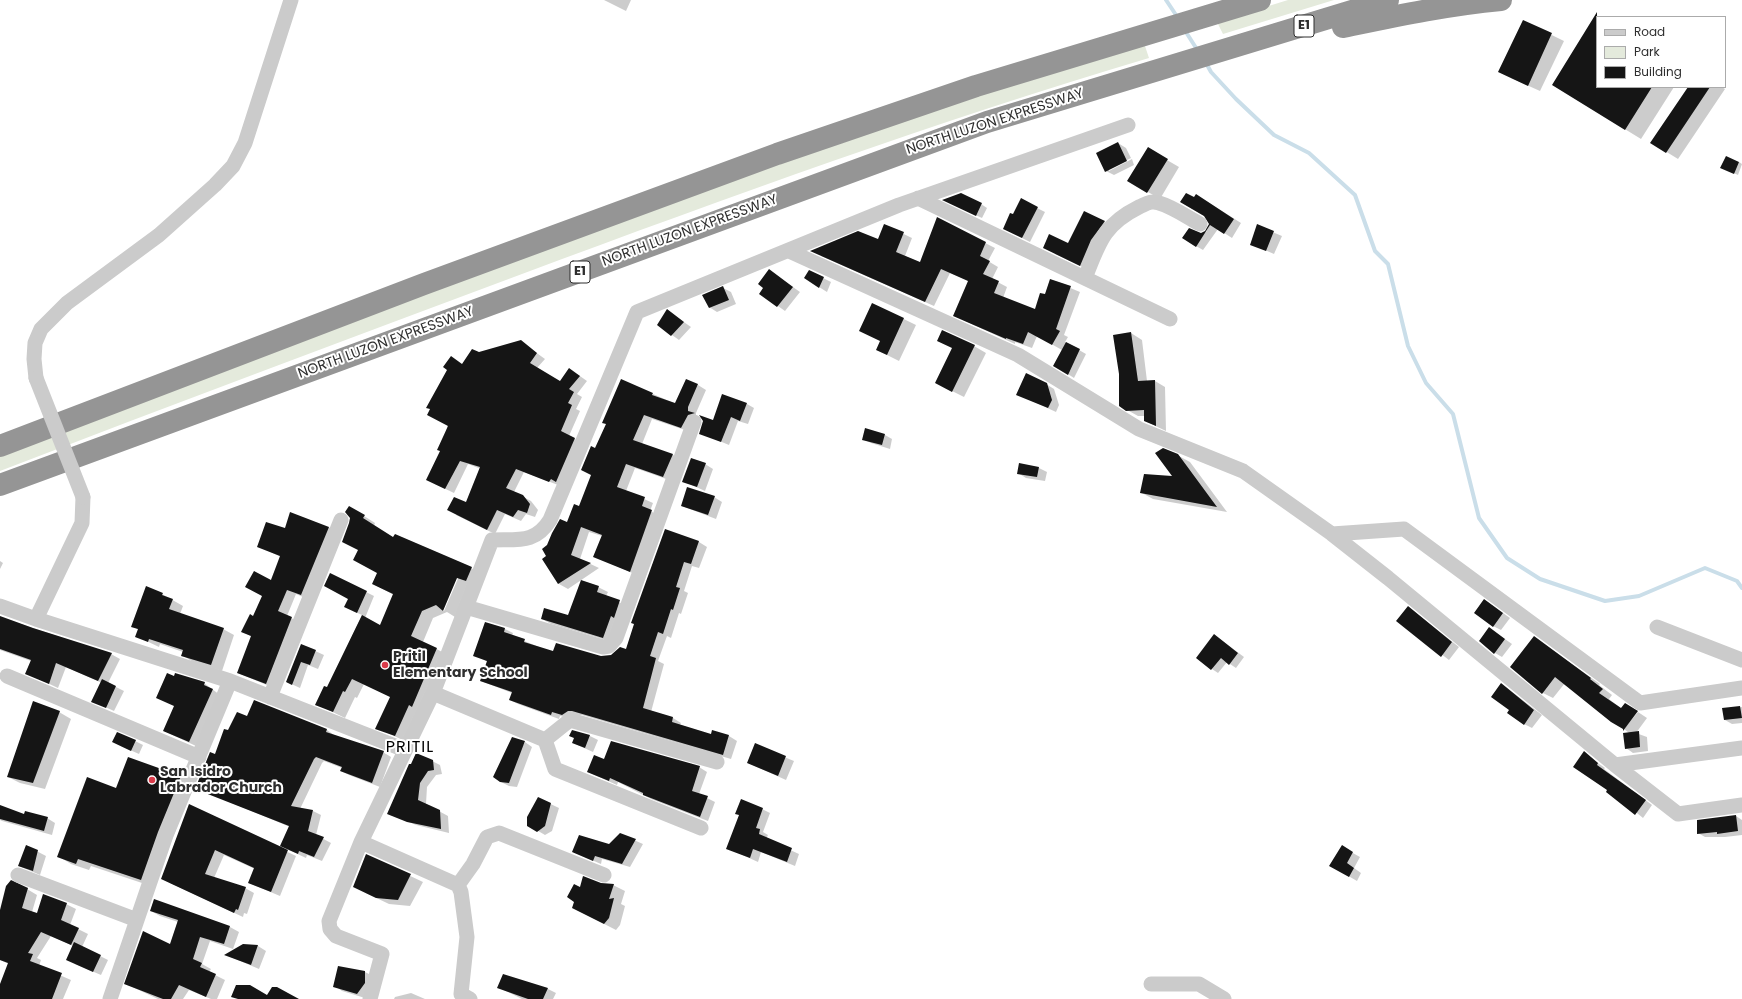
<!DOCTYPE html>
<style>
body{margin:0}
#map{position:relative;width:1742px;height:999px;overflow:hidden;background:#fff;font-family:Poppins,sans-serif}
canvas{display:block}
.legend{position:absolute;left:1596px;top:16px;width:130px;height:72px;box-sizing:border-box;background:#fff;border:1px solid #ababab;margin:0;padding:5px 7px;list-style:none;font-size:12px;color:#2e2e2e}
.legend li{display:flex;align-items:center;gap:8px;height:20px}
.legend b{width:20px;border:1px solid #ababab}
</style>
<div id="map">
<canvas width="1742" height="999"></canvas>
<ul class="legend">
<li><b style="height:5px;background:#cbcbcb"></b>Road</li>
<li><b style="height:11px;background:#e4eadc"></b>Park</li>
<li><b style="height:11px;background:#151515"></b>Building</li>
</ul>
</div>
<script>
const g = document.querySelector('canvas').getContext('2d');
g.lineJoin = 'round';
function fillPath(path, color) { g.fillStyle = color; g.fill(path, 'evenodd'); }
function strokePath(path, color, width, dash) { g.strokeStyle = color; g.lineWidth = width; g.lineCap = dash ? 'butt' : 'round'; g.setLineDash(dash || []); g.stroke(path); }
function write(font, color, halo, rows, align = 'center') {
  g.font = font + ' Poppins,sans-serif'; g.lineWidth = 4; g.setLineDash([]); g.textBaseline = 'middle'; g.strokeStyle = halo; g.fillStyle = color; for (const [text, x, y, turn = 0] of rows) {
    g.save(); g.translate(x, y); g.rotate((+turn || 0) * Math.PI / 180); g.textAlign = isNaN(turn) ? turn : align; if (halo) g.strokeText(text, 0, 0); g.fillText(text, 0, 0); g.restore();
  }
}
const green = new Path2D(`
 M1288 0H1334L1223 34 1217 22Z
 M1144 43 1149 58C937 121 729 197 522 274 348 339 174 404 0 471V454L424 295 880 127Z`);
const shadow = new Path2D(`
 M604 0H631L626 11Z
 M1596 15 1599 17H1597V87H1674L1641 139 1553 85Z
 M1523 21 1564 41 1540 91 1511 78Z
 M1689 87H1722L1725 89 1678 159 1652 143Z
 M1118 143 1126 148 1131 158 1109 169V171L1132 159 1134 165 1114 175 1106 171Z
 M1148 149 1179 167 1160 199 1129 181Z
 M1739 162 1742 164 1738 175 1725 169Z
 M1194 199H1203L1241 223 1232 238 1218 229 1203 250 1196 246 1200 234 1206 232 1210 224 1209 219 1181 202Z
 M949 203 981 204 987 208 982 218Z
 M1037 208 1045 212 1030 242 1012 233 1013 216Z
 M938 219 995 248 988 261 998 267 992 279 1007 287 1003 298 1035 310 1045 295 1051 280 1080 292 1064 335 1068 337 1065 342 1086 354 1074 378 1054 365 1062 350 1037 336 1032 348 1015 342V344L963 320 969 281 950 273 934 306 821 256 878 241 885 225 912 238 905 256 921 263Z
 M1104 222 1115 228 1091 271 1055 254Z
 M1258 226 1282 236 1274 254 1251 244Z
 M769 270 800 292 785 311 761 294 765 288Z
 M823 278 831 282 827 292 819 287Z
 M723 288 731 292 736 304 717 312 709 307Z
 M873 304 916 325 899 361 877 350 881 341Z
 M668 311 691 327 679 340 672 335Z
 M1131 333 1142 340 1147 381H1155L1165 387 1166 431 1145 421V416H1138L1120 406Z
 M520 341 545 359 537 368 560 382 577 374 587 381 577 394 582 397 576 409 580 411 569 436 582 443 558 485 524 472 514 492 531 501 538 510 535 517 526 514 521 521 505 514 495 534 456 515 466 503 481 469 468 464 454 493 435 484 441 451 463 365 479 354Z
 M974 346 986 353 964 397 948 389Z
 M1046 384 1054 389 1059 405 1056 412 1017 394Z
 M698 385 706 390 696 413V415L702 418 697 420 691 432 652 419 642 444 673 455 681 459 672 481 635 468 626 491 653 503 650 511 660 516 639 576 594 556 602 536 589 532 580 559 599 568 568 589 559 584 543 559 548 556V546L580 508 592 476 595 449 653 394 676 404Z
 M747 404 754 408 748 424 738 421 729 445 700 433 713 421Z
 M885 435 892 439 890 449 871 443 863 439Z
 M1177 455 1190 462 1227 512 1153 499 1142 493 1174 477Z
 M705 464 713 469 705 491 683 481Z
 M1020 464 1039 468 1047 472 1045 481 1026 478 1018 473Z
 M714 497 722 502 716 519 682 506Z
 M361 514 375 523 374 526 394 538 471 568 483 575 455 617 447 612 433 618 423 642 448 655 407 742 377 728 391 697 364 684 357 698 355 697 345 718 316 704 327 689 362 615 353 611 349 599 330 574 374 596 365 618 381 626 394 595 373 584 379 573 359 550ZM458 573 460 574 444 611H442Z
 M328 527 337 532 310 600 296 594 287 616 301 623 274 688 238 673 252 637 242 631 254 617 281 557 258 546 285 529Z
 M665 531 699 542 707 547 699 568 692 566 684 591 688 593 681 614 679 613 671 638 667 636 658 661 664 664 651 712 673 718 681 723 680 725 712 735 729 736 737 741 731 759 582 715H577L571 719 560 716 559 719 518 704 510 700 512 693 481 681 488 662 474 655 485 623 505 629 513 633 512 636 554 653 601 657 611 656 626 650Z
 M0 561 3 563 0 569Z
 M598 587 608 592 606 596 629 607 613 642 551 624 542 619 568 616Z
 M162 594 183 606 180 614 223 629 234 635 222 671 193 662 182 655 183 652 160 644 159 647 136 636 139 630 132 626Z
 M1492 605 1510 618 1501 630 1493 626Z
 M1408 607 1459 647 1449 660 1398 621Z
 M0 617 111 654 120 659 108 683 124 691 114 711 92 701 102 683 66 667 58 688 26 673 31 661 0 650Z
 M1489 628 1512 644 1502 657 1495 653Z
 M1535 638 1600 684 1599 685 1612 695 1609 699 1622 709 1624 728 1565 683 1553 698 1543 693Z
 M1220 639 1244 657 1236 668 1227 662 1218 673 1212 669Z
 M302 645 324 655 318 669 308 665 300 688 287 682Z
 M175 677 204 683 220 695 196 746 164 731 175 706Z
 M1502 684 1542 715 1532 728 1524 724 1510 710Z
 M254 701 327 730 334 735 383 752 391 757 380 787 349 775 341 771 342 768 324 761 322 763 300 809 313 811 321 815 316 835 331 843 322 861 307 855 306 858 289 850 290 827 196 788 229 731 247 718Z
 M1742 707V723L1732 724 1725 720 1723 709Z
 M59 712 71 719 45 789 20 783 8 777Z
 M1638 712 1647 718 1636 733 1647 737 1648 751 1633 753 1626 748 1629 733 1624 729Z
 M573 731 590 736 598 740 593 752 573 743 575 738 570 736Z
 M135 741 143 745 139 754 121 746Z
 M525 742 532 747 517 787 509 786 501 782Z
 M755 745 794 761 786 780 748 763Z
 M1584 753 1605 768 1604 769 1652 805 1643 818 1609 790Z
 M432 761 440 765 442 774 436 775 427 787 426 804 448 816 449 833 416 825 388 813Z
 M604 761 699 767 707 772 699 794 715 802 708 821 651 799 618 782 617 785 588 772Z
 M180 777 193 785 154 887 91 866 89 870 71 864 58 856 117 789Z
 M538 798 559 808 552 831 545 835 528 825Z
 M189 805 296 856 280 896 249 883 255 869 224 855 214 878 245 888 254 893 247 914 244 913 243 917 170 883Z
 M0 806 25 815 47 818 55 823 52 835 2 821 0 820Z
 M762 809 770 813 763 832 768 835 766 839 799 854 795 866 761 852 758 862 727 848Z
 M1736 816 1742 820V835L1725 837H1705L1698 833Z
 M620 834 643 844 630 867 602 859 601 864 573 852 609 846Z
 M27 846 46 856 40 875 19 866Z
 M1342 847 1360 857 1354 868 1361 873 1357 881 1331 866Z
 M366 855 423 882 410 906 389 904 366 893Z
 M600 884 613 885 625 891 621 904 625 906 620 925 616 930 573 908 580 888Z
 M27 889 37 895 32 912 37 914 66 904 76 909 70 925 88 934 82 947 108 960 101 975 75 964 73 946 51 936 37 958 41 960 39 966 71 980 63 999H0V987L9 964 0 960V915Z
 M151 911 230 927 239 932 233 949 210 941 202 964 211 969 209 972 225 980 217 999H211L189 990 183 999H158L126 984 171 945 178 922 160 916Z
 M244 945 258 946 266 951 259 969 226 955Z
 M365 972 373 976 365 998 342 991 335 986Z
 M504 975 548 989 556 993 553 999H522L498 987Z
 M411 993 425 999H394L395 997Z`);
const stream = new Path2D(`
 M1166 0 1178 18
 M1184 29 1198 51
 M1206 63 1211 72 1236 99 1274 135 1309 153 1355 195 1375 251 1388 264 1408 346 1426 383 1453 414 1479 518 1507 558 1540 579 1605 601 1639 596 1705 568 1737 581 1742 588`);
const building = new Path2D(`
 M1597 12V87H1652L1625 130 1552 85Z
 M1523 20 1552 33 1528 86 1498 72Z
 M1688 87H1710L1666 153 1650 143Z
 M1118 142 1127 161 1105 172 1096 153Z
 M1148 147 1168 159 1147 193 1127 181Z
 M1726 156 1739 162 1734 174 1720 168Z
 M961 193 982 203 976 216 942 200Z
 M1186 193 1194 197 1196 194 1234 219 1224 234 1210 225 1196 247 1182 238 1189 228 1201 233 1205 231 1209 224 1204 216 1180 202Z
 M1021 198 1038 207 1022 238 1003 229 1010 213 1013 214Z
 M1084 211 1105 221 1091 240 1080 266 1043 248 1049 234 1068 243Z
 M937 217 986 242 980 256 990 261 983 274 999 281 994 293 1035 309 1040 293 1045 294 1050 279 1071 286 1056 329 1060 331 1052 345 1028 332 1023 344 1006 338V339L953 316 968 281 941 269 925 302 810 251 858 231 878 239 884 224 904 232 896 252 920 262Z
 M1257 224 1274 231 1266 251 1250 245Z
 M769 269 793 287 777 307 759 294 763 288 758 284Z
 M809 270 824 277 819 288 804 278Z
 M723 286 729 300 709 308 702 295Z
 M872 303 904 318 887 355 876 350 880 341 859 331Z
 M667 309 684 322 671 336 657 325Z
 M942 330 975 345 952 392 935 383 952 348 937 341Z
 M1131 332 1138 381 1155 380 1156 426 1144 421V410L1126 411 1119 406V374L1113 335Z
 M521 340 537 353 530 363 560 381 569 368 580 376 569 389 574 392 568 403 572 405 561 431 575 438 556 482 551 479 549 482 516 469 506 488 523 495 530 504 527 513 518 510 513 517 497 510 487 530 447 510 454 497 466 502 480 467 460 461 445 489 426 480 440 451 437 450 448 426 427 415 430 409 426 408 447 370 443 367 451 356 462 364 472 349 479 352Z
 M1066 342 1080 349 1068 375 1053 366Z
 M1026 373 1047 383 1052 400 1048 408 1016 395Z
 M621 379 653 393 652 395 675 403 686 379 698 384 688 407V411L695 413 688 415 681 428 644 415 633 440 673 454 663 477 626 464 617 487 645 497 642 506 652 510 630 572 593 557 602 535 581 527 571 555 591 563 558 584 542 559 546 556 542 549 547 545 552 533 560 519 567 522 574 504 579 506 591 475 581 470 591 446 595 448 606 424 602 423Z
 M722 394 747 403 740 421 731 417 721 442 699 434 703 421 699 415 713 420Z
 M865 428 885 434 882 445 862 440Z
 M1163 448 1178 454 1217 507 1140 493 1144 474 1172 476 1155 453Z
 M691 458 706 463 697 487 682 482Z
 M1019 463 1039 467 1037 477 1017 474Z
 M687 487 715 496 708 515 681 506Z
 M349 506 365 515 363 518 393 537 395 534 472 567 466 581 457 578 443 611 436 605 422 611 411 636 437 648 412 707 409 705 395 736 375 729 390 697 352 679 345 692 343 691 333 712 315 705 324 686 327 687 362 615 380 625 393 594 372 584 377 573 353 560 358 550 342 542 349 523 350 518 345 512Z
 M290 512 329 527 301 595 287 590 278 611 292 617 266 684 237 673 251 636 241 632 250 614 253 616 262 596 245 587 254 571 271 580 280 556 257 547 266 522 285 528Z
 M665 529 699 541 691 564 684 562 676 587 680 588 673 610 671 609 663 634 658 632 650 656 656 658 643 708 673 717 672 722 711 734 712 730 729 735 723 755 572 711H568L562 715 552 712 551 715 509 700 512 692 480 681 487 661 473 656 485 622 505 628 504 632 525 639 524 642 553 651 556 643 601 656 611 655 620 647 626 649 634 624 631 623Z
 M330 573 367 591 357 613 344 607 348 599 324 586Z
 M581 580 599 586 597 592 620 600 614 618 611 616 603 638 541 619 544 608 568 615Z
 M146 586 163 593 162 595 173 599 169 609 224 628 211 665 181 656 183 650 149 639 148 642 135 637 138 629 131 627Z
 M1484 599 1503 613 1493 627 1474 613Z
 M1408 606 1452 642 1441 657 1396 621Z
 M0 616 33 628 112 653 98 681 56 663 49 684 25 674 31 660 0 649Z
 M1489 627 1505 639 1494 654 1479 641Z
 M1214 634 1238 653 1229 665 1221 658 1211 670 1196 658Z
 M1534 636 1591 678 1590 679 1603 689 1599 693 1621 708 1625 703 1638 711 1623 731V729L1611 722 1555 677 1542 694 1510 667Z
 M301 644 316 650 310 665 301 662 292 685 286 682Z
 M167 673 174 676 175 673 205 682 204 685 213 689 189 742 163 731 174 706 156 698Z
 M102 679 116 686 106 708 91 702Z
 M1501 683 1534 710 1524 725 1507 713 1509 710 1491 697Z
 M254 700 327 729 326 732 384 751 372 783 340 771 342 767 316 757 314 759 291 806 313 810 308 831 324 837 314 857 299 851 298 854 280 846 289 826 195 789 210 752 215 754 224 729 228 730 237 712 247 716Z
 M33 701 60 711 33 783 7 777Z
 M1740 706 1742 718 1724 720 1722 708Z
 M572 730 590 735 585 748 572 743 574 738 569 736Z
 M1639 731 1640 747 1625 749 1623 733Z
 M117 732 136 740 131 751 112 742Z
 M512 737 525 741 509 783 500 782 493 777Z
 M611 741 700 766 692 791 708 796 700 817 643 795V793L610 778 609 781 587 772 594 755 604 759Z
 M755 743 786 756 778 776 747 763Z
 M1584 751 1598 763 1597 765 1646 800 1635 815 1606 792 1607 790 1573 767Z
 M416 753 433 760 434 770 428 771 420 783 418 800 440 810 441 829 407 822 387 814 409 764H411Z
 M128 757 181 776 158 832 141 880 78 859 76 864 57 857 87 777 116 788Z
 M538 797 551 803 545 826 537 832 527 826V817Z
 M741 799 763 808 756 828 760 829 759 834 792 848 787 862 753 849 750 858 726 849 739 815 735 814Z
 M189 804 288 850 271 892 248 883 254 868 215 850 205 874 246 887 238 910 236 909 234 913 161 879Z
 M0 805 24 814 25 811 48 817 44 831 0 819Z
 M1736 815 1738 831 1717 834V832L1697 834V820Z
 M620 833 636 839 622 864 595 856 593 861 572 852 579 835 609 844Z
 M26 845 38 850 33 871 18 866Z
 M1342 845 1353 852 1347 863 1354 868 1349 877 1329 866Z
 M366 854 411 874 398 900 376 898 353 887Z
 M583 876 601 883 614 884 609 899 614 898 609 918 604 924 572 908 574 902 567 897 574 884 580 887Z
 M11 880 28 888 22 908 37 913 43 894 67 903 61 920 79 928 71 945 41 932 28 953 33 954 30 961 62 973 52 999H0V984L8 963 0 960V910L6 886Z
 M154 899 230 926 224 944 200 937 193 959 202 963 200 967 216 974 206 997 179 985 171 999H163L124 984 143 931 170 944 178 920 150 911Z
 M74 942 101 955 93 972 66 960Z
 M243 944 258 945 251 965 224 955Z
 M338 966 365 971V983L357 994 333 987Z
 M503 974 548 988 543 999H528L497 988Z
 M236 985H250L267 995 272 987H277L299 999H238L231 997Z`);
const minor = new Path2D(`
 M918 198 1170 319
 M789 251 1018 355 1139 429 1243 471 1332 534 1388 578 1615 765 1678 814 1742 805
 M1085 278C1099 243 1103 225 1139 207 1146 204 1151 200 1159 203 1173 207 1187 217 1200 224
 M36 378 34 359 35 343 41 329 67 303 159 235 215 185 233 166 245 143 291 0
 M1332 534 1404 529 1640 703 1742 688
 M0 606 36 619 230 681 405 750
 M466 607 603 647 609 646 616 638 694 422
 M36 619 82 523 83 497
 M1657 627 1742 660
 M7 676 199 757
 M433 693 545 740 555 769 701 828
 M270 697 341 520
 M545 740 570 720 717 762
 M1615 765 1742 748
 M361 842 458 885 461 892 467 937 461 994 470 999
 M18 875 137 920
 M458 885 473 864 487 837 499 833 604 875
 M1151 984H1199L1224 999
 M110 999 166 835 230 681
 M370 999 382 954 336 936 330 929 329 921 361 842 433 693 492 540C518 539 535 544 550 520L637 312 899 205 1128 125`);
const motorway = new Path2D(`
 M1343 27C1396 16 1447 5 1501 0
 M0 446 424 284 777 154 976 86 1260 0
 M0 485 987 122 1388 0`);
const minorBridge = new Path2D(`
 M36 378 83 497`);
const markers = [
 [385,665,4,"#da3b4a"],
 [152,780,4,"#da3b4a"]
];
const shields = [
 [1304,26,20],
 [580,272,20]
];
const shieldNames = [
 ["E1",1304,26],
 ["E1",580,272]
];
const streetNames = [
 ["NORTH LUZON EXPRESSWAY",995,122,-18],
 ["NORTH LUZON EXPRESSWAY",690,231,-20],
 ["NORTH LUZON EXPRESSWAY",386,343,-20]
];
const poiNames = [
 ["Pritil",393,657],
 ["Elementary School",393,673],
 ["San Isidro",160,772],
 ["Labrador Church",160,788]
];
const quarterNames = [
 ["PRITIL",410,748]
];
fillPath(green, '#e4eadc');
fillPath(shadow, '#0003');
strokePath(stream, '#cadee9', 4);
fillPath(building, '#151515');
strokePath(minor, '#cbcbcb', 15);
strokePath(motorway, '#959595', 22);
strokePath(minorBridge, '#cbcbcb', 15);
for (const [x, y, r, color] of markers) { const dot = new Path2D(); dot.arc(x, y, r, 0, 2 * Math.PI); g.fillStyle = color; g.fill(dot); strokePath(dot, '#fff', 1.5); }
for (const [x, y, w] of shields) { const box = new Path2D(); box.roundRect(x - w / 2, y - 11, w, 22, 3); g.fillStyle = '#fff'; g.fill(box); strokePath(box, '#2e2e2e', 1); }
write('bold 13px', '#2e2e2e', null, shieldNames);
write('14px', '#2e2e2e', '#fff', streetNames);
write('bold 14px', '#2e2e2e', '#fff', poiNames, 'left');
g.letterSpacing = '1px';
write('16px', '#000', '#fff', quarterNames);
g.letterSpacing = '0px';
</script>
